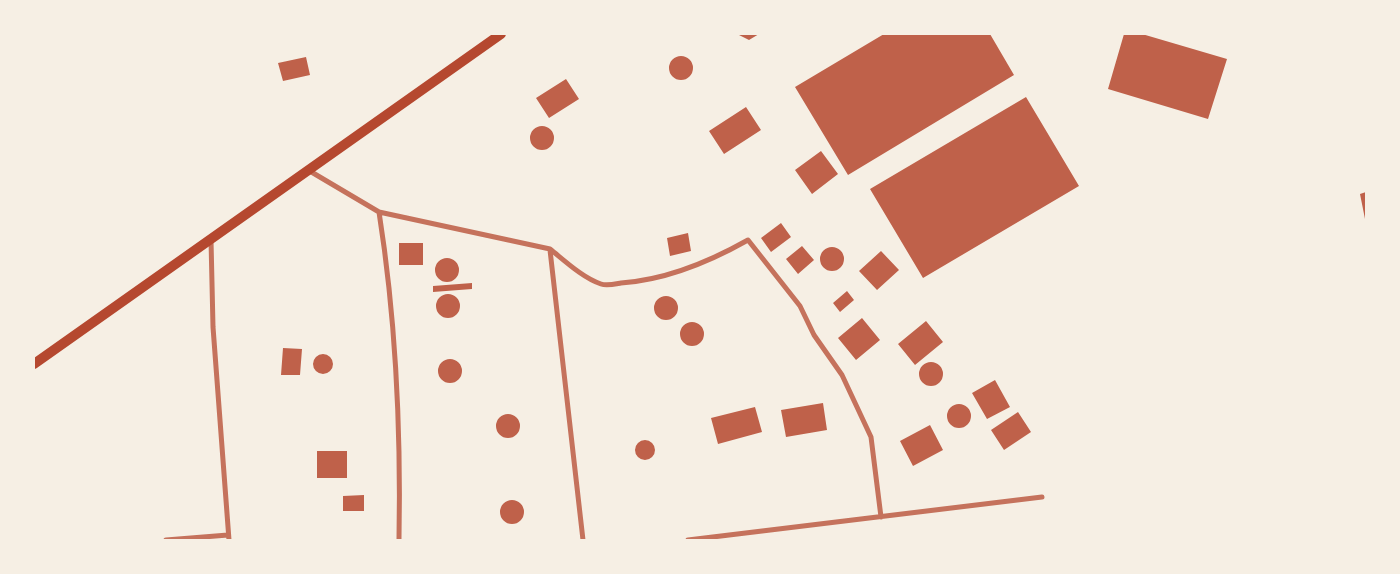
<!DOCTYPE html>
<style>
body{margin:0}
#map{position:relative;width:1400px;height:574px;overflow:hidden;background:#f6efe4;font-family:"Fira Sans",sans-serif}
canvas{display:block}
.frame{position:absolute;inset:0;border:35px solid #f6efe4;pointer-events:none}
</style>
<div id="map">
<canvas width="1400" height="574"></canvas>
<div class="frame"></div>
</div>
<script>
const g = document.querySelector('canvas').getContext('2d');
g.lineJoin = 'round';
function fillPath(path, color) { g.fillStyle = color; g.fill(path, 'evenodd'); }
function strokePath(path, color, width, dash) { g.strokeStyle = color; g.lineWidth = width; g.lineCap = dash ? 'butt' : 'round'; g.setLineDash(dash || []); g.stroke(path); }
const building = new Path2D(`
 M737 34H759L749 40Z
 M884 34H990L1014 75 848 175 795 87Z
 M1124 34H1142L1227 59 1208 119 1108 89Z
 M669 68a12 12 0 1 1 24 0a12 12 0 1 1-24 0Z
 M306 57 310 75 283 81 278 63Z
 M566 79 579 99 549 118 536 98Z
 M1026 97 1079 186 923 278 870 189Z
 M746 107 761 130 724 154 709 131Z
 M530 138a12 12 0 1 1 24 0a12 12 0 1 1-24 0Z
 M821 151 838 174 812 194 795 170Z
 M1366 192V219H1365L1360 194Z
 M781 223 791 237 771 252 761 238Z
 M688 233 691 251 670 256 667 238Z
 M399 243H423V265H399Z
 M802 246 814 260 798 274 786 259Z
 M820 259a12 12 0 1 1 24 0a12 12 0 1 1-24 0Z
 M881 251 899 270 877 290 859 271Z
 M435 270a12 12 0 1 1 24 0a12 12 0 1 1-24 0Z
 M472 283V289L433 292V286Z
 M847 291 854 300 840 312 833 303Z
 M436 306a12 12 0 1 1 24 0a12 12 0 1 1-24 0Z
 M654 308a12 12 0 1 1 24 0a12 12 0 1 1-24 0Z
 M862 318 880 340 856 360 838 338Z
 M926 321 943 342 915 365 898 344Z
 M680 334a12 12 0 1 1 24 0a12 12 0 1 1-24 0Z
 M283 348 302 349 300 375H281Z
 M313 364a10 10 0 1 1 20 0a10 10 0 1 1-20 0Z
 M438 371a12 12 0 1 1 24 0a12 12 0 1 1-24 0Z
 M919 374a12 12 0 1 1 24 0a12 12 0 1 1-24 0Z
 M995 380 1010 407 987 419 972 393Z
 M823 403 827 430 786 437 781 410Z
 M947 416a12 12 0 1 1 24 0a12 12 0 1 1-24 0Z
 M755 407 762 432 718 444 711 418Z
 M1018 412 1031 432 1004 450 991 430Z
 M496 426a12 12 0 1 1 24 0a12 12 0 1 1-24 0Z
 M930 425 943 450 913 466 900 441Z
 M635 450a10 10 0 1 1 20 0a10 10 0 1 1-20 0Z
 M317 451H347V478H317Z
 M364 495V511H343V496Z
 M500 512a12 12 0 1 1 24 0a12 12 0 1 1-24 0Z`);
const minor = new Path2D(`
 M308 170 379 212 550 249C565 261 583 278 601 284 607 286 615 284 621 283 665 280 709 262 748 240L800 306 814 335 842 375 871 437 881 517
 M379 212C396 320 401 431 399 540
 M211 240 213 327 229 540
 M550 250 583 540
 M166 540 228 535
 M688 540 1042 497`);
const secondary = new Path2D(`
 M34 364 501 34`);
fillPath(building, '#bf614a');
strokePath(minor, '#c5725c', 5);
strokePath(secondary, '#b5482f', 10);
</script>
